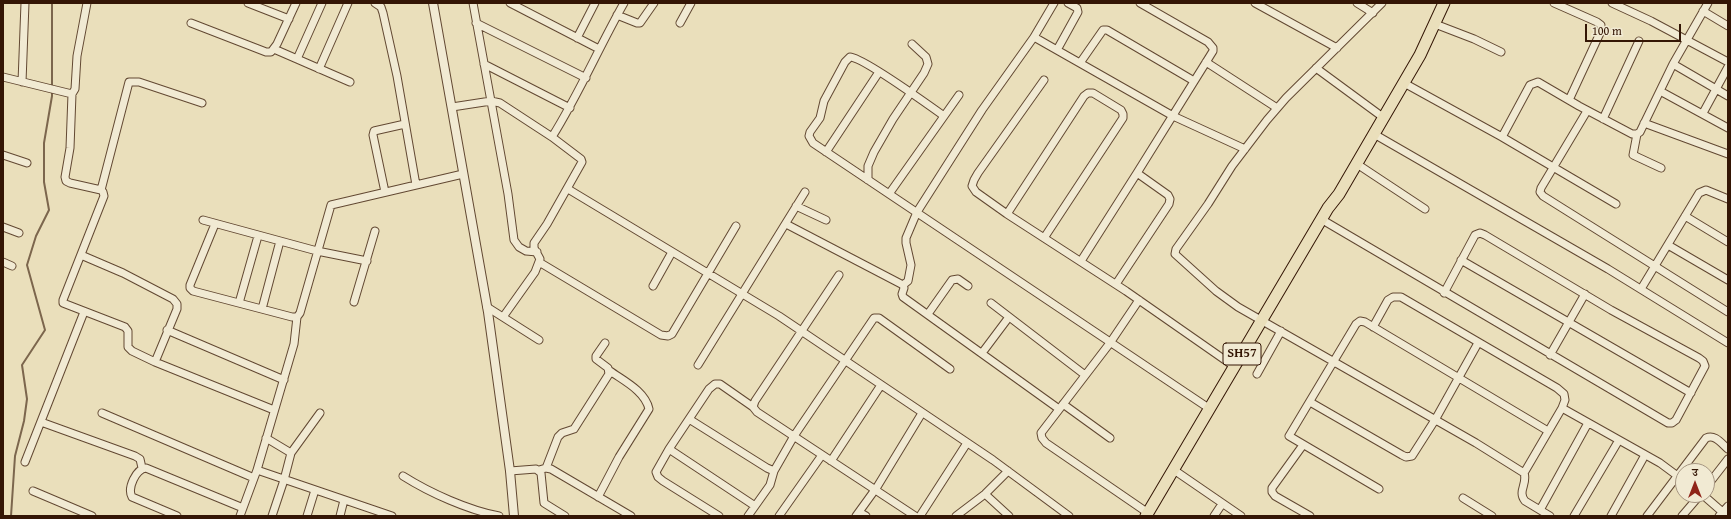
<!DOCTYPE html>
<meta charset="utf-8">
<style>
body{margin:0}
#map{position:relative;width:1731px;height:519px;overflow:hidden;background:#eadfbb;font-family:"Gentium Book Plus","Noto Serif Devanagari",serif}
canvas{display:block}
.frame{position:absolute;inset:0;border:4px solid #341605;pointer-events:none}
.north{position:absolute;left:1675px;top:463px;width:40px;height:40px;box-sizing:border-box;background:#f1ead3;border:1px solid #a59581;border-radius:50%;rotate:0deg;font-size:11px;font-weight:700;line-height:16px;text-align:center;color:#341605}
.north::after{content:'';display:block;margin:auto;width:14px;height:18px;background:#8f2418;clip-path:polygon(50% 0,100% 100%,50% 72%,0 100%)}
.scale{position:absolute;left:1585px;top:24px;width:96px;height:18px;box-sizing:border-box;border:2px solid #341605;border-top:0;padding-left:5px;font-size:12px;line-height:14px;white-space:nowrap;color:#341605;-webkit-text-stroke:3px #f1ead3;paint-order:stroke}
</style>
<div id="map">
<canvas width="1731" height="519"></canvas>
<div class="frame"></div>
<div class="north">उ</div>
<div class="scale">100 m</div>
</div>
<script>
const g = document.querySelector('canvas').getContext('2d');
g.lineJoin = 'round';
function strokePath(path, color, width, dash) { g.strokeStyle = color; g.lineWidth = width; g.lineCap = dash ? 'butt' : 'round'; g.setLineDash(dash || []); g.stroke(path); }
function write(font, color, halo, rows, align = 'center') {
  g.font = font + ' "Gentium Book Plus",serif'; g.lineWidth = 3; g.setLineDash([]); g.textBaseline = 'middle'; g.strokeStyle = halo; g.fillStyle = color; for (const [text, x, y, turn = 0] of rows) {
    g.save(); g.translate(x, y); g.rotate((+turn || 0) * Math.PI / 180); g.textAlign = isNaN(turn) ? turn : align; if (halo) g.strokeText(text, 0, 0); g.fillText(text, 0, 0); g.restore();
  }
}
const stream = new Path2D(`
 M11 516 15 456 24 421 27 399 22 365 45 330 27 265 36 236 49 210 44 182V143L52 96V3`);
const minor = new Path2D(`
 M248 3 289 19
 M375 3 381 7 383 13 397 76 416 185
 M473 3 508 194 514 240 519 247 526 251 537 252
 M510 3 599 49
 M1255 3 1337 48
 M1357 3 1373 13
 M1382 3 1286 98 1267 120 1232 166 1208 204 1176 249 1175 254 1216 291 1238 307 1476 443 1524 473C1528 484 1517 491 1525 501L1550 516
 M1554 3 1597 22 1601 25V31L1569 100
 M1612 3 1651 21 1728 62
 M1703 11 1728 26
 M617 15 637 23H640L654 3
 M191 23 266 52H271L277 44 296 3
 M476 23 586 78
 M680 23 691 3
 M1435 24 1474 39 1501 52
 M1034 37 1173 116 1245 149
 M577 38 595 3
 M274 49 350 82
 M1057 50 1078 12 1077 8 1068 3
 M297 59 322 3
 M1206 62 1277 108
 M1080 63 1103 30H1107L1194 81
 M484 64 570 108
 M1673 64 1728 96
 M1316 68 1384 118
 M319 69 348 3
 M3 77 72 94 75 89 77 56 87 3
 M1044 80 978 173 974 180 972 186 976 192 1007 214 1126 291 1235 367
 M22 82 25 3
 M1404 83 1502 137 1616 204
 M1660 91 1728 128
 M72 94 70 148 65 177 66 181 70 183 101 190 103 192 104 196 63 300V303L125 327 128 331V347L132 351 155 362 274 410
 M452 107 491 101 500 103 552 137 581 159 582 162 547 224 534 243V248L540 259 535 272 503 317
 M1587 111 1541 188 1540 192 1543 196 1728 312
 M1703 113 1728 67
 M944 116C930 106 862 57 850 57L845 62 824 101 820 118 810 132 809 136 813 143 1210 409
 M1603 119 1639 41
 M1644 123 1728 154
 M1374 134 1608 269 1728 343
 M1637 134 1633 155 1661 168
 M552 137C579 94 599 47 624 3
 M1502 137 1530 85 1538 82 1579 106 1632 134H1637L1640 132 1673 64 1708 3
 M826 152 879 72
 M3 155 27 163
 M1357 164 1425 209
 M868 180V166L874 152 893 119 924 73 928 64 926 57 912 44
 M568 189 779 316 993 460 1069 516
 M101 190 129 82H139L202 103
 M385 192 373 135 374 131 405 124
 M889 194 959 95
 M796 206 826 220
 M1007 214 1084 96 1088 93H1093L1121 110 1123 114V118L1044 238
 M1685 216 1728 242
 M203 220 317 251 367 261
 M1326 222 1668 423H1672L1676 420 1705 366 1703 361 1699 358 1611 310 1485 235 1480 233 1475 235 1444 293
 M215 224 190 285V288L193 291 292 317H297L300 313 331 205 463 174
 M786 224 903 285 904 288 902 294 903 297 1059 409
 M3 227 19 233
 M1668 245 1728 280
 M81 255 123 273 173 299 177 304V309L155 362
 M1461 260 1691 393
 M1081 261 1137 173 1213 51V48L1208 42 1140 3
 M3 262 12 266
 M539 262 661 335 668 336 672 334 736 226
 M839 275 755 401 753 407 757 412 915 516
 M1116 284 1169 204 1170 199 1168 195 1137 173
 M903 285 908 281 911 265 906 243V238L917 212 982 110 1034 37 1054 3
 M653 286 672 252
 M1641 289 1699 193 1706 190 1728 199
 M1139 300 1110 343 1041 433 1042 438 1046 443 1148 513
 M354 302 375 231
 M239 303 258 236
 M991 303 1085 375
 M487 307 539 340
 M262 309 280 241
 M928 314 952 280 958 279 968 286
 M1373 327 1388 300 1393 297H1401L1557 388 1564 394 1565 400 1562 408 1524 473
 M167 330 284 380
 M982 353 1009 317
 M1550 355 1585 294
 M698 365 805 192
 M1257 374 1281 331
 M1310 402 1402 455 1406 457 1412 456 1435 420 1478 343
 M1063 404 1110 438
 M1562 408 1660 463 1683 480
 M102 413 254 478
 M689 419 767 468 774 471
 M41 422 135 456 140 459 142 468
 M266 438 291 453
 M1303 445 1272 488V492L1275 496 1310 516
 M669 449 755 506
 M831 461 881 385
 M25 462 84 312
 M546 468 558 437 562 433 574 429 609 374 608 368 596 359V356L605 343
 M257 470 392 516
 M539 470 546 468 551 469 631 516
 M1174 470 1241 516
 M510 471 536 469 541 473 544 503 565 516
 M403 476C430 493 468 510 499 516
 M1707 486 1728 459
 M1379 489 1289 436 1356 324 1360 321 1365 322 1548 431
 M33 491 92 516
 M985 494 1009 516
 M1703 495 1727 516
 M598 497 619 457 649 409C645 391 624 381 610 371
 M1463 498 1492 516
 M1540 510 1588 423
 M859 512 866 516
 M177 516 132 497C127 488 136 469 146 468L243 508
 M240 516 257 470 294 344 297 317
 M272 516 284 480 291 453 320 413
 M307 516 315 490
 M340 516 344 500
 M719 516 663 481 658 477 656 472 669 449 709 389 715 384H720L753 407
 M748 516 770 485 774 471 794 436 874 318H879L950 369
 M779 516 822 455
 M856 516 877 487 922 413
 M920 516 967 443
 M956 516 985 494 1008 471
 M1214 516 1222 504
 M1574 516 1619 440
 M1611 516 1645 455
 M1647 516 1706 438C1715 434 1721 443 1728 449
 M1682 516 1700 495
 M1719 516 1728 506`);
const tertiary = new Path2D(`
 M433 3 488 312 510 471 514 516`);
const primary = new Path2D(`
 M1146 516 1328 208 1339 194 1420 55 1444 3`);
const shields = [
 [1242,354,38]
];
const shieldNames = [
 ["SH57",1242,354]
];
strokePath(stream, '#7c664d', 2);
strokePath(minor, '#624832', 9);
strokePath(tertiary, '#624832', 10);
strokePath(primary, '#341605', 13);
strokePath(minor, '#f1ead3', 7);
strokePath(tertiary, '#f1ead3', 8);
strokePath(primary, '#eadfbb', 11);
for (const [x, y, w] of shields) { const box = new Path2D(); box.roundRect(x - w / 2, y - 11, w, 22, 3); g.fillStyle = '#f1ead3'; g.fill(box); strokePath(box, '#341605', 1); }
write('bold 13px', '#341605', null, shieldNames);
</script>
